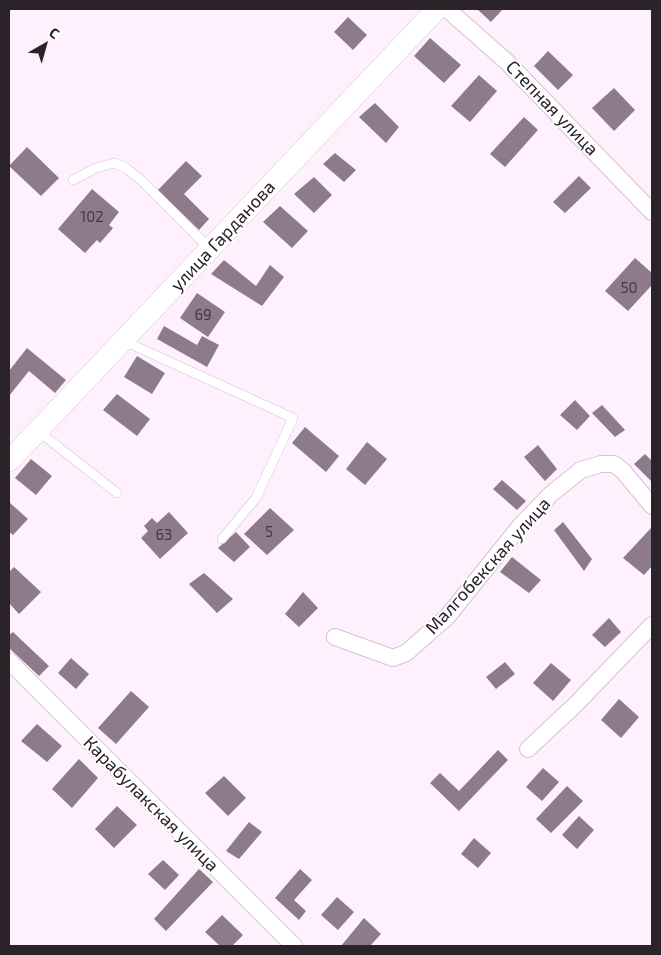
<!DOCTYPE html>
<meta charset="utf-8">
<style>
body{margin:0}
#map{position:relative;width:661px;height:955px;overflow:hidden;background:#fef1fd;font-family:"Exo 2",sans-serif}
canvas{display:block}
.frame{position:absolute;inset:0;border:10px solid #2a232a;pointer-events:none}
.north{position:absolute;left:20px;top:20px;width:50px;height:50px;-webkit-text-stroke:4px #fff;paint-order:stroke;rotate:38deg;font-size:14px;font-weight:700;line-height:20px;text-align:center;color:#2a232a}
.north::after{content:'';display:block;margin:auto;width:18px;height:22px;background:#2a232a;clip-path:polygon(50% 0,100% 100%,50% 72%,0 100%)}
</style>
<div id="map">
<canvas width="661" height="955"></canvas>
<div class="frame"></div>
<div class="north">С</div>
</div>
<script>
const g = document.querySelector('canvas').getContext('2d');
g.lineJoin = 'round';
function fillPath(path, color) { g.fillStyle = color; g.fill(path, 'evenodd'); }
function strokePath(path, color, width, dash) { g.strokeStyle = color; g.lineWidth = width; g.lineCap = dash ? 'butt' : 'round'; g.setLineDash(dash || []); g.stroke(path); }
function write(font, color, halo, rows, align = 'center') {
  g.font = font + ' "Exo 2",sans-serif'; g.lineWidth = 4; g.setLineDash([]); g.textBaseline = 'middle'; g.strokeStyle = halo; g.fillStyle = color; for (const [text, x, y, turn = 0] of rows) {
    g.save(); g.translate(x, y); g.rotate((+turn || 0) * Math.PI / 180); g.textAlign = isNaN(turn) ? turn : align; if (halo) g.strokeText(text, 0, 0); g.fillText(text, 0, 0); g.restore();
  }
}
const building = new Path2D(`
 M477 9H503L491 22Z
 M348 17 367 35 353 50 334 32Z
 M430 38 461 65 444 83 414 56Z
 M548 51 573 75 558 90 534 66Z
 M479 75 497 91 470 122 451 106Z
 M614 88 635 110 614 131 592 108Z
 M375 103 399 127 386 143 359 117Z
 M524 117 538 130 505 167 490 154Z
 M27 147 59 178 41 196 9 166Z
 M335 153 356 170 344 182 323 164Z
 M186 161 202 176 184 194 209 219 199 230 158 190Z
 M579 176 591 188 565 213 553 202Z
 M314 177 332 195 314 213 294 194Z
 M92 189 119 212 109 225 113 228 100 243 97 240 85 253 58 229Z
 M280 206 308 231 292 248 263 222Z
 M635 258 652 273V285L628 311 605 291Z
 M224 260 256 286 270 265 284 277 262 306 211 274Z
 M197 293 225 312 208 337 180 318Z
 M164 326 197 345 202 336 219 345 207 367 157 339Z
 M27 348 66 380 55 393 29 371 9 396V371Z
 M137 356 165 373 152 394 124 377Z
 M117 394 150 419 137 436 103 410Z
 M575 400 590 416 577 430 560 415Z
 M602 405 625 430 615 437 592 413Z
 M305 427 339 456 326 472 292 443Z
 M367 442 387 459 365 485 346 469Z
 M538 445 557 469 545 481 524 457Z
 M645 454 652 461V482L634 464Z
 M31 459 52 476 36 495 15 478Z
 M502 480 526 501 517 510 493 489Z
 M9 502 28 519 13 535 9 532Z
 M270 508 294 530 267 555 244 534Z
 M169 512 188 533 160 559 141 538 148 531 144 526 152 518 157 523Z
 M563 522 592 559 584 571 554 530Z
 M652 527V566L644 575 623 558Z
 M236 532 250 547 234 562 218 548Z
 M512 557 541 580 529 593 500 572Z
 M14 567 41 592 19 614 9 603V572Z
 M204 573 233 599 217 613 189 584Z
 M303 592 318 608 299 627 285 614Z
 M609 618 621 632 605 647 592 635Z
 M13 632 49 666 39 676 9 648V635Z
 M71 658 89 674 76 689 58 673Z
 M505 662 515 674 496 689 486 677Z
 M551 663 571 680 553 701 533 683Z
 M131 691 149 707 116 744 98 728Z
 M619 699 639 717 621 738 601 720Z
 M37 724 62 746 47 762 21 741Z
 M498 750 508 760 459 811 430 783 440 773 459 791Z
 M79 759 98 778 72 808 52 789Z
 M543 768 559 782 542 801 526 787Z
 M224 776 246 798 228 816 205 793Z
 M567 786 583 801 551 833 536 819Z
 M117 806 137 825 114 848 95 829Z
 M579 816 594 830 577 849 562 835Z
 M249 822 262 832 239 859 226 851Z
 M474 838 491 853 478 868 461 854Z
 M163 860 179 875 165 890 148 874Z
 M199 869 213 882 166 931 154 919Z
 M300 869 312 880 294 900 306 911 299 920 275 898Z
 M337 897 354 912 338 930 321 915Z
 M222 915 243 935 232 946H220L205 932Z
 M364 918 381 934 370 946H341Z`);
const service = new Path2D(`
 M73 180 96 168 114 163 126 168 142 181 210 249
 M124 341 293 418 256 498 222 539
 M38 431 117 493`);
const minor = new Path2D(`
 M447 9 507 62 652 212
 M335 637 393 658 406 653 447 617 521 525 551 494 581 470 601 464H614L623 471 652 506
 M9 661 294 946
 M528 749 575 705 652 625`);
const tertiary = new Path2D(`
 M9 461 437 9`);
const numberNames = [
 ["102",92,217],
 ["50",629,288],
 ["69",203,315],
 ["5",269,532],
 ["63",164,535]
];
const streetNames = [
 ["Степная улица",552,108,46],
 ["улица Гарданова",223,236,-47],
 ["Малгобекская улица",488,566,-48],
 ["Карабулакская улица",151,804,45]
];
fillPath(building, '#8d7b8c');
strokePath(service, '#d5c2d4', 10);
strokePath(minor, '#d5c2d4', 18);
strokePath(tertiary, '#d5c2d4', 22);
strokePath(service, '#fff', 9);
strokePath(minor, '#fff', 16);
strokePath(tertiary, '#fff', 21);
write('15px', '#433942', null, numberNames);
write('18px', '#2a232a', '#fff', streetNames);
</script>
